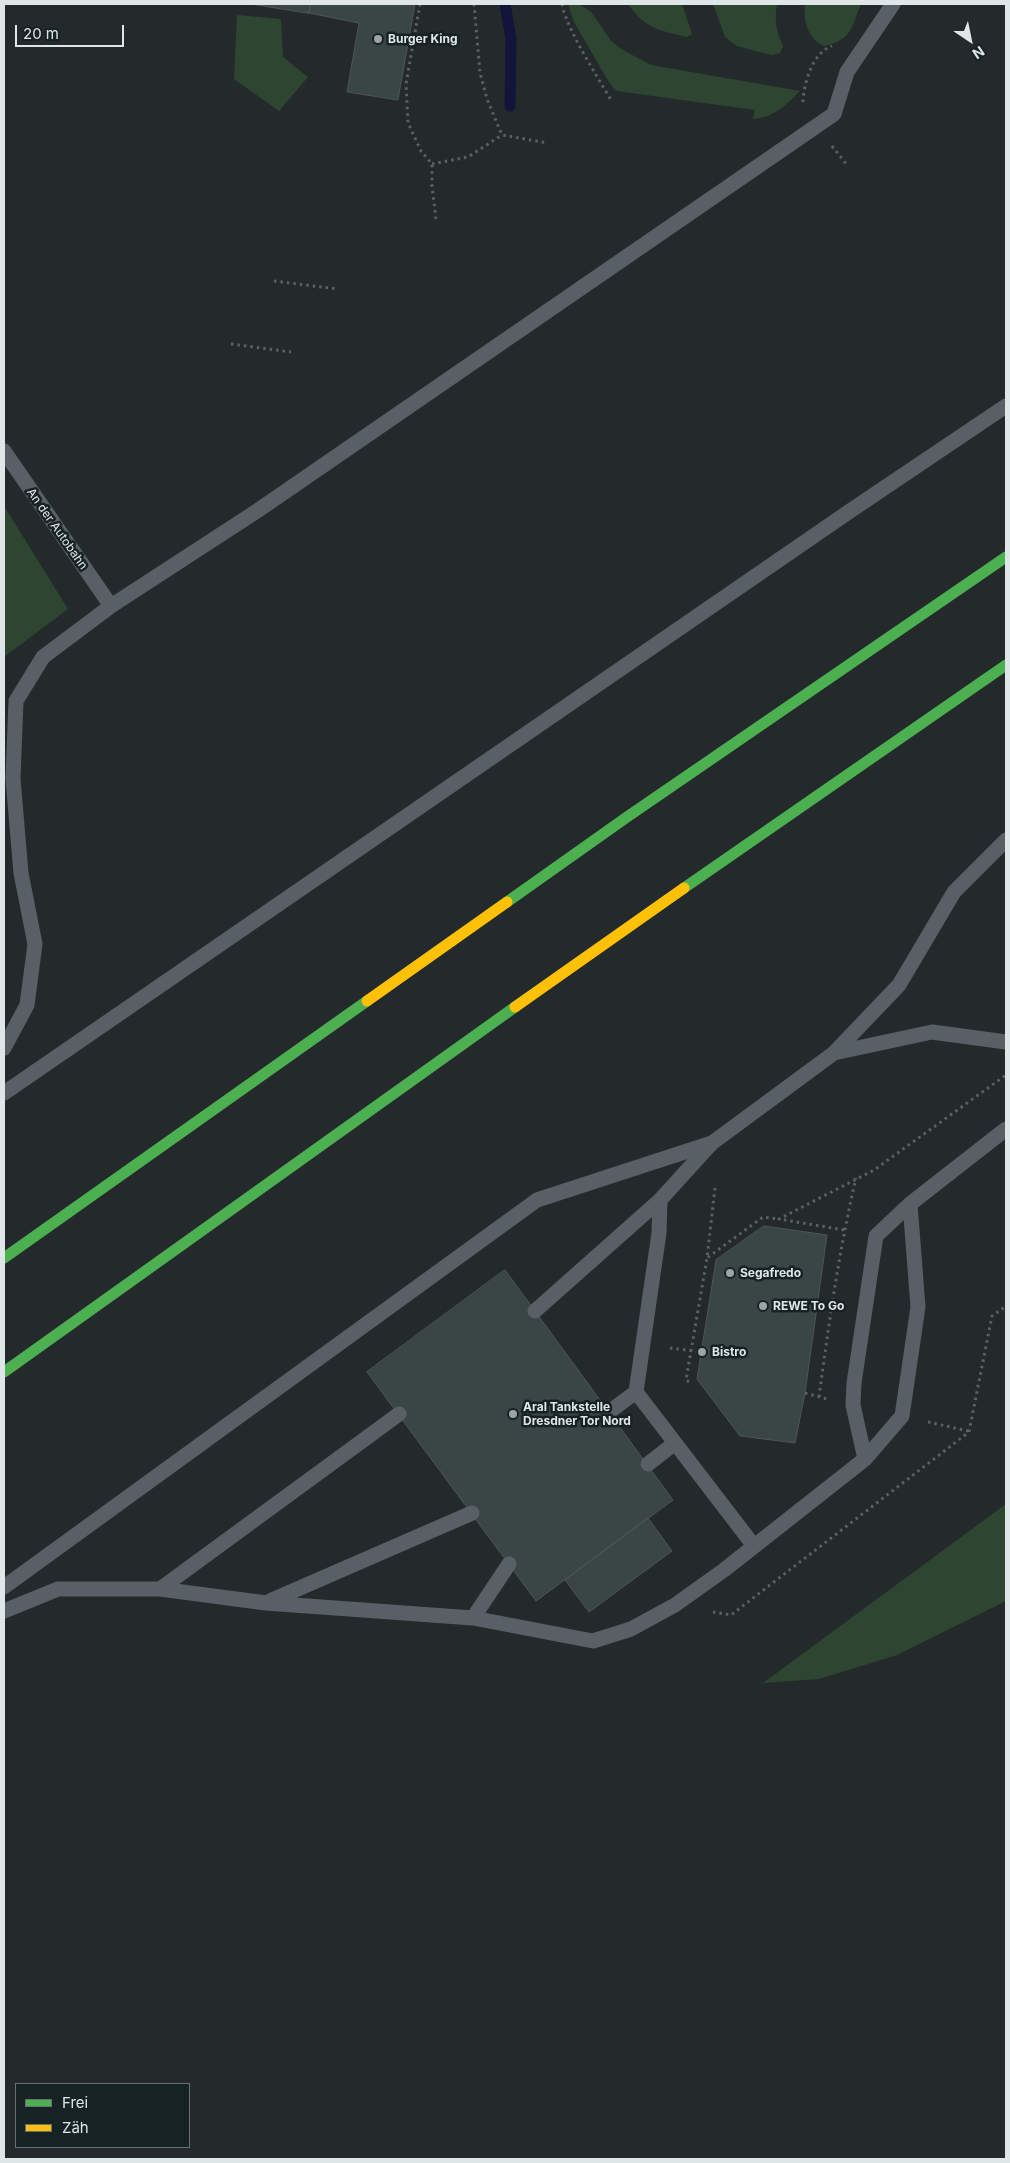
<!DOCTYPE html>
<meta charset="utf-8">
<style>
body{margin:0}
#map{position:relative;width:1010px;height:2163px;overflow:hidden;background:#242a2b;font-family:Inter,sans-serif}
canvas{display:block}
.frame{position:absolute;inset:0;border:5px solid #dfe6e7;pointer-events:none}
.legend{position:absolute;left:15px;top:2083px;width:175px;height:65px;box-sizing:border-box;background:#172224;border:1px solid #677072;margin:0;padding:6px 9px;list-style:none;font-size:15px;color:#dfe6e7}
.legend li{display:flex;align-items:center;gap:10px;height:25px}
.legend b{width:25px;border:1px solid #677072}
.north{position:absolute;left:945px;top:15px;width:50px;height:50px;-webkit-text-stroke:4px #172224;paint-order:stroke;rotate:146deg;font-size:14px;font-weight:700;line-height:20px;text-align:center;color:#dfe6e7}
.north::after{content:'';display:block;margin:auto;width:18px;height:22px;background:#dfe6e7;clip-path:polygon(50% 0,100% 100%,50% 72%,0 100%)}
.scale{position:absolute;left:15px;top:25px;width:109px;height:22px;box-sizing:border-box;border:2px solid #dfe6e7;border-top:0;padding-left:6px;font-size:15px;line-height:18px;white-space:nowrap;color:#dfe6e7;-webkit-text-stroke:4px #172224;paint-order:stroke}
</style>
<div id="map">
<canvas width="1010" height="2163"></canvas>
<div class="frame"></div>
<ul class="legend">
<li><b style="height:6px;background:#4caf50"></b>Frei</li>
<li><b style="height:6px;background:#ffc107"></b>Zäh</li>
</ul>
<div class="north">N</div>
<div class="scale">20 m</div>
</div>
<script>
const g = document.querySelector('canvas').getContext('2d');
g.lineJoin = 'round';
function fillPath(path, color) { g.fillStyle = color; g.fill(path, 'evenodd'); }
function strokePath(path, color, width, dash) { g.strokeStyle = color; g.lineWidth = width; g.lineCap = dash ? 'butt' : 'round'; g.setLineDash(dash || []); g.stroke(path); }
function write(font, color, halo, rows, align = 'center') {
  g.font = font + ' Inter,sans-serif'; g.lineWidth = 5; g.setLineDash([]); g.textBaseline = 'middle'; g.strokeStyle = halo; g.fillStyle = color; for (const [text, x, y, turn = 0] of rows) {
    g.save(); g.translate(x, y); g.rotate((+turn || 0) * Math.PI / 180); g.textAlign = isNaN(turn) ? turn : align; if (halo) g.strokeText(text, 0, 0); g.fillText(text, 0, 0); g.restore();
  }
}
const green = new Path2D(`
 M568 4H579L591 12 612 42 623 50 651 65 800 91C786 105 773 118 753 119L755 110 617 91 610 84 574 22Z
 M628 4H682L692 34 687 37C661 31 644 28 628 4Z
 M713 4H777C774 20 776 31 783 46L780 53 771 55 737 46 725 37Z
 M805 4H861C850 29 853 39 824 46 808 39 803 21 805 4Z
 M237 15 281 19 283 57 308 77 279 111 234 79Z
 M4 506 68 609 4 657Z
 M1006 1504V1601L897 1655 819 1679 763 1683Z`);
const stream = new Path2D(`
 M505 4 511 39 510 106`);
const building = new Path2D(`
 M251 4H311L309 13Z
 M311 4H415L398 100 347 92 359 23 309 13Z
 M764 1226 827 1235 805 1393 795 1443 740 1436 697 1379 716 1260Z
 M505 1270 673 1500 536 1601 367 1372Z
 M648 1518 672 1551 589 1612 565 1580Z`);
const path = new Path2D(`
 M420 4 406 84 408 123 421 151 432 164V186L436 219
 M474 4 480 73 487 99 502 135 548 143
 M562 4C567 30 597 76 611 100
 M803 102C804 83 812 53 832 46
 M832 146 847 165
 M432 164 468 157 502 135
 M274 281 338 289
 M231 344 291 352
 M715 1188 707 1258 763 1217 779 1219
 M844 1230 779 1219 874 1170 1006 1075
 M670 1348 702 1352
 M689 1382 686 1380 707 1258
 M805 1393 827 1399
 M819 1397C829 1323 839 1250 856 1178
 M928 1422 968 1431
 M713 1612 731 1615 969 1432 992 1316 1006 1306`);
const lane = new Path2D(`
 M4 451 111 606
 M4 1048 27 1005 35 944 21 873 13 779 16 701 43 657 111 606 257 511 834 114 847 72 893 4
 M834 1053 932 1032 1006 1042
 M4 1093 850 511 1006 406
 M660 1200 659 1233 636 1392 754 1546
 M535 1311 660 1200 711 1144
 M609 1412 636 1392
 M865 1459 853 1405 854 1383 876 1236 910 1204
 M648 1464 675 1443
 M4 1587 537 1200 712 1143 834 1053 899 985 954 892 1006 840
 M160 1589 399 1414
 M270 1601 472 1513
 M4 1611 58 1589H160L266 1603 473 1618 593 1641 631 1629 675 1605 724 1570 865 1459 902 1416 918 1307 910 1204 1006 1129
 M473 1618 509 1564`);
const fast = new Path2D(`
 M684 888 1006 665
 M507 902 627 817 1006 557
 M4 1258 367 1001
 M4 1372 515 1007`);
const slow = new Path2D(`
 M367 1001 507 902
 M515 1007 684 888`);
const markers = [
 [378,39,5,"#9ea4a5"],
 [730,1273,5,"#9ea4a5"],
 [763,1306,5,"#9ea4a5"],
 [702,1352,5,"#9ea4a5"],
 [513,1414,5,"#9ea4a5"]
];
const poiNames = [
 ["Burger King",388,39],
 ["Segafredo",740,1273],
 ["REWE To Go",773,1306],
 ["Bistro",712,1352],
 ["Aral Tankstelle",523,1407],
 ["Dresdner Tor Nord",523,1421]
];
const streetNames = [
 ["An der Autobahn",57,529,55]
];
fillPath(green, '#2e4631');
strokePath(stream, '#101539', 11);
fillPath(building, '#394645');
strokePath(building, '#4f5555', 1);
strokePath(path, '#5b6164', 3, [2.5, 4]);
strokePath(lane, '#596065', 15);
strokePath(fast, '#4caf50', 11);
strokePath(slow, '#ffc107', 11);
for (const [x, y, r, color] of markers) { const dot = new Path2D(); dot.arc(x, y, r, 0, 2 * Math.PI); g.fillStyle = color; g.fill(dot); strokePath(dot, '#172224', 2); }
write('bold 12px', '#dfe6e7', '#172224', poiNames, 'left');
write('12px', '#dfe6e7', '#172224', streetNames);
</script>
